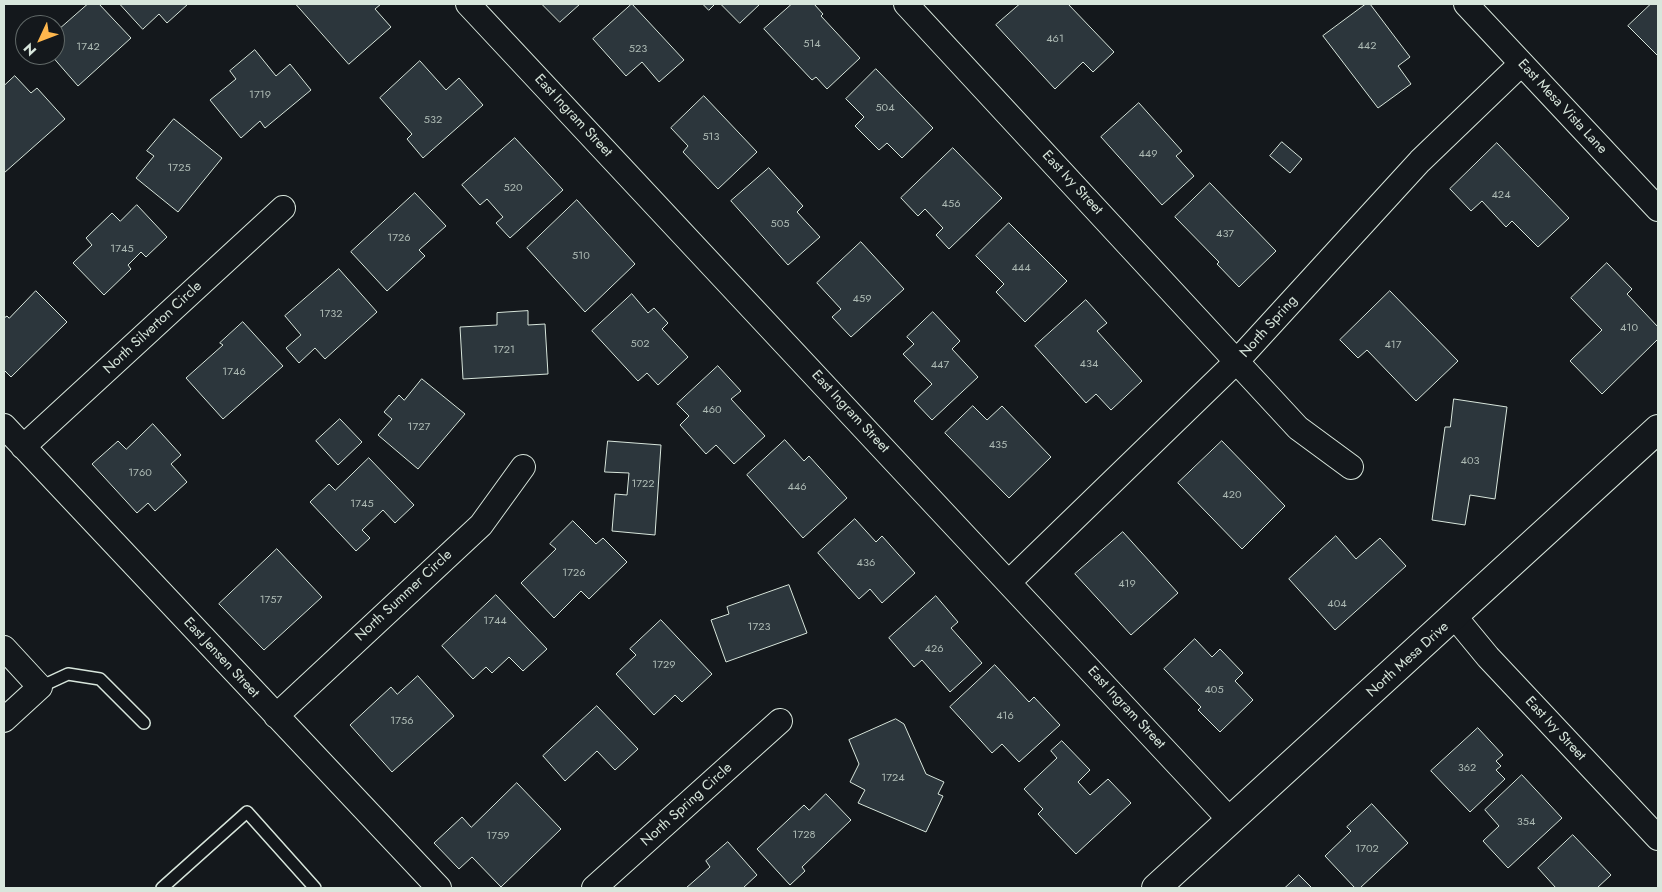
<!DOCTYPE html>
<style>
body{margin:0}
#map{position:relative;width:1662px;height:892px;overflow:hidden;background:#14181c;font-family:Jost,sans-serif}
canvas{display:block}
.frame{position:absolute;inset:0;border:5px solid #d8e6dc;pointer-events:none}
.north{position:absolute;left:15px;top:15px;width:50px;height:50px;box-sizing:border-box;background:#14181c;border:1px solid #626a69;border-radius:50%;rotate:227deg;font-size:14px;font-weight:700;line-height:20px;text-align:center;color:#d8e6dc}
.north::after{content:'';display:block;margin:auto;width:18px;height:22px;background:#ffb74d;clip-path:polygon(50% 0,100% 100%,50% 72%,0 100%)}
</style>
<div id="map">
<canvas width="1662" height="892"></canvas>
<div class="frame"></div>
<div class="north">N</div>
</div>
<script>
const g = document.querySelector('canvas').getContext('2d');
g.lineJoin = 'round';
function fillPath(path, color) { g.fillStyle = color; g.fill(path, 'evenodd'); }
function strokePath(path, color, width, dash) { g.strokeStyle = color; g.lineWidth = width; g.lineCap = dash ? 'butt' : 'round'; g.setLineDash(dash || []); g.stroke(path); }
function write(font, color, halo, rows, align = 'center') {
  g.font = font + ' Jost,sans-serif'; g.lineWidth = 4; g.setLineDash([]); g.textBaseline = 'middle'; g.strokeStyle = halo; g.fillStyle = color; for (const [text, x, y, turn = 0] of rows) {
    g.save(); g.translate(x, y); g.rotate((+turn || 0) * Math.PI / 180); g.textAlign = isNaN(turn) ? turn : align; if (halo) g.strokeText(text, 0, 0); g.fillText(text, 0, 0); g.restore();
  }
}
const building = new Path2D(`
 M88 4H99L131 38 78 86 51 55H55V33Z
 M120 4H188L167 23 159 14 143 29Z
 M296 4H381L375 9 391 27 349 64Z
 M542 4H580L560 22Z
 M632 4 684 60 659 82 642 62 626 76 593 39Z
 M703 4H715L709 10Z
 M721 4H760L740 23Z
 M792 4H814L823 14 821 16 860 58 827 89 816 77 812 80 764 29Z
 M1020 4H1068L1114 52 1093 72 1083 62 1055 89 996 25Z
 M1366 4H1370L1410 57 1398 66 1411 84 1378 108 1323 36Z
 M1651 4H1658V56L1628 26Z
 M255 50 276 76 290 64 311 90 265 128 260 121 241 138 210 100 236 79 230 71Z
 M420 61 446 90 459 78 483 105 423 158 407 139 412 134 380 98Z
 M876 69 933 128 902 158 887 143 879 150 855 126 864 117 846 99Z
 M15 76 31 93 37 88 65 119 4 173V86Z
 M704 96 757 152 718 189 683 152 688 146 671 128Z
 M1139 103 1182 151 1176 156 1194 176 1162 205 1101 137Z
 M174 119 222 158 178 212 136 178 154 156 147 151Z
 M515 138 563 190 510 238 496 223 503 217 487 199 480 205 462 185Z
 M1282 142 1302 159 1290 173 1270 156Z
 M1497 143 1569 218 1538 247 1512 221 1506 227 1482 201 1471 211 1450 189Z
 M953 148 1002 198 949 249 936 235 943 228 925 209 918 216 901 198Z
 M769 168 803 206 797 212 820 237 788 265 731 201Z
 M1210 183 1276 251 1239 287 1217 264 1219 262 1175 217Z
 M415 193 446 226 419 250 425 256 387 291 351 252Z
 M577 200 635 264 585 312 527 248Z
 M137 205 167 237 146 257 141 252 128 265 131 269 104 295 73 263 92 245 86 238 112 213 120 221Z
 M1009 223 1067 281 1025 322 996 292 1004 284 976 256Z
 M861 242 904 289 851 337 832 317 841 309 817 283Z
 M1607 263 1632 289 1627 294 1658 327V339L1602 394 1570 361 1602 330 1571 298Z
 M339 269 377 312 325 359 315 348 299 363 286 348 301 335 285 316Z
 M36 291 67 322 11 377 4 370V318L7 316 9 318Z
 M1390 291 1458 361 1416 401 1367 350 1358 358 1340 340Z
 M632 294 648 313 654 308 668 323 662 329 688 357 658 385 647 373 638 381 592 331Z
 M1086 300 1107 323 1097 331 1142 381 1111 410 1096 394 1086 403 1035 346Z
 M528 311V325L545 324 548 374 463 379 460 327 497 325V313Z
 M933 312 960 341 952 349 978 377 932 420 914 401 932 384 903 354 914 344 907 337Z
 M243 322 283 366 223 419 186 378 223 345 220 343Z
 M718 366 741 391 731 399 765 436 734 464 716 445 706 454 680 425 689 416 677 404Z
 M422 379 465 414 418 469 378 435 392 419 384 412 399 395 404 400Z
 M1454 399 1507 407 1495 499 1470 495 1465 525 1432 520 1445 427H1450Z
 M973 406 987 420 1002 406 1051 457 1009 498 945 433Z
 M340 419 362 442 338 465 316 441Z
 M153 424 181 455 171 464 187 482 155 511 148 503 137 513 92 464 118 441 126 449Z
 M785 440 804 461 809 456 847 498 803 538 747 475Z
 M608 441 661 445 655 535 612 531 615 494 627 495 629 473 605 472Z
 M1222 441 1285 506 1242 549 1178 483Z
 M369 458 414 505 395 523 383 510 362 530 370 538 356 551 310 502 329 484 335 490Z
 M855 519 876 542 882 536 915 573 882 603 870 589 859 599 818 553Z
 M573 521 596 544 603 538 627 562 589 599 581 591 554 618 521 583 556 549 550 544Z
 M1123 532 1178 593 1131 635 1075 574Z
 M1336 536 1356 559 1380 538 1406 566 1335 630 1289 579Z
 M277 549 322 597 264 650 219 604Z
 M789 585 807 633 726 662 711 620 729 614 727 607Z
 M496 595 547 649 523 671 509 657 492 673 486 667 473 679 442 646Z
 M936 596 958 622 951 628 982 663 950 692 922 660 914 667 889 638Z
 M661 620 712 674 682 702 675 695 654 715 616 674 636 655 630 649Z
 M1195 639 1212 657 1220 649 1243 673 1235 681 1253 700 1220 732 1198 710 1201 707 1164 669Z
 M995 665 1029 702 1034 697 1060 725 1019 762 1002 744 992 753 950 707Z
 M418 676 454 716 392 772 350 725 391 687 397 694Z
 M597 706 638 749 615 770 597 751 565 781 543 756Z
 M896 719 904 724 926 774 944 782 938 794 943 796 926 832 858 803 865 790 850 782 859 764 849 740Z
 M1478 728 1503 755 1496 761 1501 766 1496 770 1505 779 1470 812 1431 771Z
 M1062 741 1090 770 1078 782 1090 795 1108 779 1131 803 1076 854 1038 814 1043 809 1024 789 1057 758 1051 751Z
 M1522 775 1562 818 1508 868 1483 841 1499 826 1485 810Z
 M517 783 561 829 501 887 472 857 459 869 434 843 462 817 471 827Z
 M826 794 851 820 802 867 805 871 790 885 757 849 804 805 809 810Z
 M1372 804 1408 843 1360 888H1355L1325 856 1351 831 1347 827Z
 M1573 835 1611 875 1597 888H1556L1538 868Z
 M728 842 757 875 743 888H686L710 867 706 861Z
 M1299 875 1312 888H1285Z`);
const lane = new Path2D(`
 M40 687 68 674 100 679 144 723
 M162 888 247 812 315 888`);
const street = new Path2D(`
 M468 4 1230 820
 M906 4 1298 428 1351 467
 M1466 4 1658 209
 M4 426 439 888
 M23 447 283 208
 M1009 582 1237 361 1420 161 1521 64
 M1455 617 1488 657 1658 838
 M4 648 40 687 4 720
 M276 716 481 525 523 467
 M594 888 780 721`);
const secondary = new Path2D(`
 M1156 888 1658 429`);
const numberNames = [
 ["461",1055,39],
 ["514",812,44],
 ["442",1367,46],
 ["1742",88,47],
 ["523",638,49],
 ["1719",260,95],
 ["504",885,108],
 ["532",433,120],
 ["513",711,137],
 ["449",1148,154],
 ["1725",179,168],
 ["520",513,188],
 ["424",1501,195],
 ["456",951,204],
 ["505",780,224],
 ["437",1225,234],
 ["1726",399,238],
 ["1745",122,249],
 ["510",581,256],
 ["444",1021,268],
 ["459",862,299],
 ["1732",331,314],
 ["410",1629,328],
 ["502",640,344],
 ["417",1393,345],
 ["1721",504,350],
 ["434",1089,364],
 ["447",940,365],
 ["1746",234,372],
 ["460",712,410],
 ["1727",419,427],
 ["435",998,445],
 ["403",1470,461],
 ["1760",140,473],
 ["1722",643,484],
 ["446",797,487],
 ["420",1232,495],
 ["1745",362,504],
 ["436",866,563],
 ["1726",574,573],
 ["419",1127,584],
 ["1757",271,600],
 ["404",1337,604],
 ["1744",495,621],
 ["1723",759,627],
 ["426",934,649],
 ["1729",664,665],
 ["405",1214,690],
 ["416",1005,716],
 ["1756",402,721],
 ["362",1467,768],
 ["1724",893,778],
 ["354",1526,822],
 ["1728",804,835],
 ["1759",498,836],
 ["1702",1367,849]
];
const streetNames = [
 ["East Mesa Vista Lane",1562,107,47],
 ["East Ingram Street",573,116,47],
 ["East Ivy Street",1072,183,47],
 ["North Spring",1269,327,-48],
 ["North Silverton Circle",153,328,-43],
 ["East Ingram Street",850,412,47],
 ["North Summer Circle",404,596,-43],
 ["East Jensen Street",221,658,47],
 ["North Mesa Drive",1408,660,-42],
 ["East Ingram Street",1126,708,47],
 ["East Ivy Street",1555,729,47],
 ["North Spring Circle",687,805,-42]
];
fillPath(building, '#2c363c');
strokePath(building, '#d8e6dc', 1);
strokePath(lane, '#d8e6dc', 14);
strokePath(street, '#d8e6dc', 26);
strokePath(secondary, '#d8e6dc', 30);
strokePath(lane, '#14181c', 11);
strokePath(street, '#14181c', 24);
strokePath(secondary, '#14181c', 28);
write('11px', '#adbab4', null, numberNames);
write('14px', '#d8e6dc', '#14181c', streetNames);
</script>
